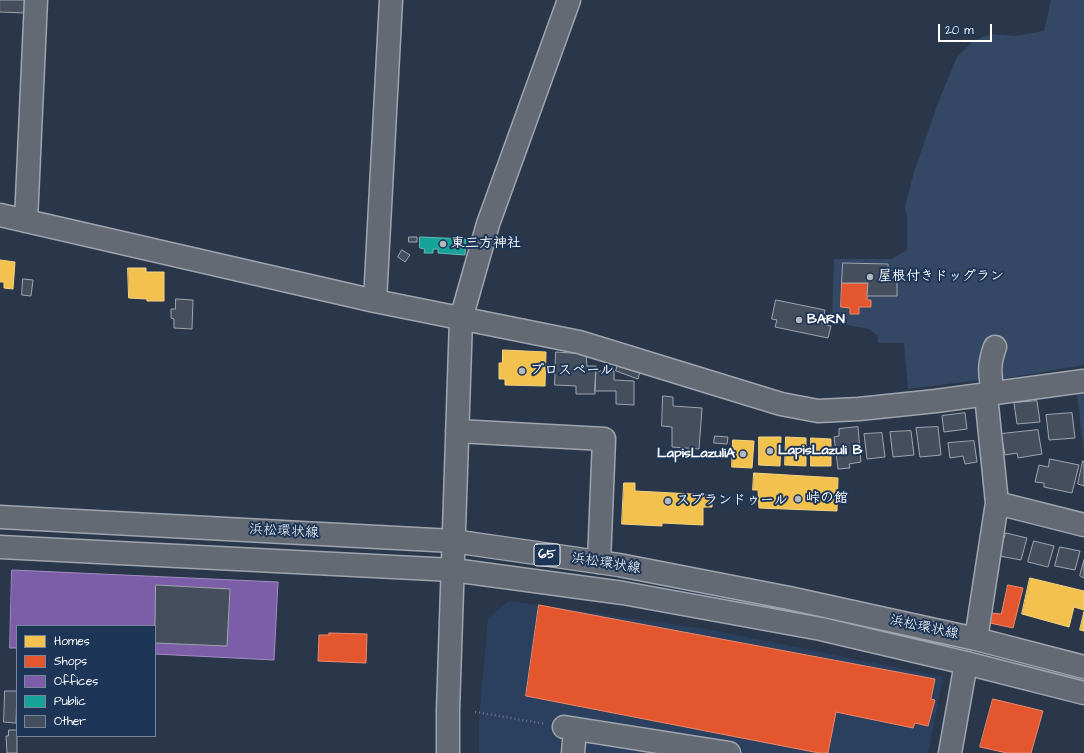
<!DOCTYPE html>
<meta charset="utf-8">
<style>
body{margin:0}
#map{position:relative;width:1084px;height:753px;overflow:hidden;background:#2a374a;font-family:"Architects Daughter",sans-serif}
canvas{display:block}
.legend{position:absolute;left:16px;top:625px;width:140px;height:112px;box-sizing:border-box;background:#1d3557;border:1px solid #77869a;margin:0;padding:5px 7px;list-style:none;font-size:12px;color:#fff}
.legend li{display:flex;align-items:center;gap:8px;height:20px}
.legend b{width:20px;border:1px solid #77869a}
.scale{position:absolute;left:938px;top:24px;width:54px;height:18px;box-sizing:border-box;border:2px solid #fff;border-top:0;padding-left:5px;font-size:12px;line-height:14px;white-space:nowrap;color:#fff;-webkit-text-stroke:3px #1d3557;paint-order:stroke}
</style>
<div id="map">
<canvas width="1084" height="753"></canvas>
<ul class="legend">
<li><b style="height:11px;background:#f2c14e"></b>Homes</li>
<li><b style="height:11px;background:#e4572e"></b>Shops</li>
<li><b style="height:11px;background:#7b5ea7"></b>Offices</li>
<li><b style="height:11px;background:#17a398"></b>Public</li>
<li><b style="height:11px;background:#444e5c"></b>Other</li>
</ul>
<div class="scale">20 m</div>
</div>
<script>
const g = document.querySelector('canvas').getContext('2d');
g.lineJoin = 'round';
function fillPath(path, color) { g.fillStyle = color; g.fill(path, 'evenodd'); }
function strokePath(path, color, width, dash) { g.strokeStyle = color; g.lineWidth = width; g.lineCap = dash ? 'butt' : 'round'; g.setLineDash(dash || []); g.stroke(path); }
function write(font, color, halo, rows, align = 'center') {
  g.font = font + ' "Architects Daughter","Klee One",sans-serif'; g.lineWidth = 4; g.setLineDash([]); g.textBaseline = 'middle'; g.strokeStyle = halo; g.fillStyle = color; for (const [text, x, y, turn = 0] of rows) {
    g.save(); g.translate(x, y); g.rotate((+turn || 0) * Math.PI / 180); g.textAlign = isNaN(turn) ? turn : align; if (halo) g.strokeText(text, 0, 0); g.fillText(text, 0, 0); g.restore();
  }
}
const built = new Path2D(`
 M509 601 706 629 943 677 928 753H479V720L488 618Z`);
const green = new Path2D(`
 M1051 0H1084V365L1007 378 979 380 908 389 904 343H878L877 335 869 329 832 322 834 259H891L907 250V218L905 206 914 172 938 103 957 57 973 41 991 34 1015 36 1044 31Z
 M1084 392V453L1077 393Z`);
const homes = new Path2D(`
 M0 260 15 262 13 289 4 288V282H0Z
 M128 268H146V272H164V301H147V299L129 298Z
 M503 350 546 352 545 386 505 385V379H499V363H502Z
 M759 437H781L780 466 759 465Z
 M786 437 806 438V466L785 465Z
 M811 438 831 439V466H811Z
 M733 440 754 441 752 468 732 467Z
 M754 473 838 478 837 511 759 508 758 490H753Z
 M624 483H635V491L712 495V507H703V525L662 523V526L622 524Z
 M1030 578 1084 591V610L1074 607 1069 627 1022 614Z
 M1084 612V631L1080 630Z`);
const shops = new Path2D(`
 M842 283H868L867 300H871V307H859V314H850V308L841 307Z
 M1008 585 1023 588 1013 628 990 623 992 613 1001 614Z
 M539 605 935 679 931 699 935 700 928 726 915 723 913 728 836 712 828 753H819L526 696Z
 M329 633 367 634 366 663 318 661 319 635H329Z
 M993 699 1043 711 1031 753H1007L980 747Z`);
const offices = new Path2D(`
 M12 570 278 582 274 660 155 654V626H17V648H10Z`);
const public = new Path2D(`
 M420 237 466 239 465 255 438 253V249H433V253H424L425 249 420 248Z`);
const building = new Path2D(`
 M0 0H26V13L0 12Z
 M409 237H417V242H409Z
 M402 250 410 255 405 262 398 257Z
 M843 263 888 264V271H897V296H867L868 283H842Z
 M23 279 33 280 31 296 22 295Z
 M176 299 193 300 192 329 174 328V319L171 318V309H175Z
 M776 300 825 310 822 324 831 326 828 338 775 327 777 320 772 319Z
 M556 352 586 354 587 366H596L595 394H576V386L555 385Z
 M618 364 640 371 638 379 616 371Z
 M596 371H614V380L634 381V405L616 404V391H595Z
 M663 396 673 397V406L702 408 699 449 672 447V427L662 426Z
 M1037 401 1040 422 1017 424 1014 403Z
 M965 413 967 429 944 432 942 416Z
 M1072 413 1075 438 1049 440 1046 415Z
 M858 427 861 462 849 464 850 468 838 469 834 437 839 436V429Z
 M938 427 941 455 920 457 916 428Z
 M1038 430 1042 454 1018 458 1017 453 1005 455 1001 434Z
 M911 431 914 455 893 457 890 432Z
 M882 433 885 457 867 459 864 434Z
 M715 436 728 437 727 444 714 443Z
 M974 441 977 462 965 464 963 456 950 458 948 443Z
 M1050 459 1079 465 1072 493 1044 487V483L1035 482 1039 465 1048 467Z
 M1083 461H1084V486L1078 484Z
 M1006 533 1027 538 1021 560 999 556Z
 M1034 541 1054 546 1048 567 1028 562Z
 M1060 547 1080 551 1075 570 1055 566Z
 M1084 560V578L1080 576Z
 M156 585 230 589 227 646 155 643Z
 M5 691H17L16 723 4 722Z
 M9 730H17V753H7L6 736H8Z`);
const path = new Path2D(`
 M475 712 546 724`);
const minor = new Path2D(`
 M391 0 375 301 579 342 781 404 818 411 859 409 936 401 1084 381
 M0 215 375 301
 M26 221 36 0
 M993 394C990 375 988 365 995 347
 M457 431 604 439 599 562
 M997 503 1084 525
 M976 639 997 503 986 395
 M564 727 729 753
 M448 753V710L461 319 488 224 569 0
 M573 753 575 729
 M950 753 966 663`);
const major = new Path2D(`
 M0 517 453 541 619 565 789 598 976 639 1084 667
 M0 547 453 570 623 593 821 629 966 663 1084 693`);
const markers = [
 [443,244,4,"#b4b9c0"],
 [870,277,4,"#b4b9c0"],
 [799,320,4,"#b4b9c0"],
 [522,371,4,"#b4b9c0"],
 [770,451,4,"#b4b9c0"],
 [743,454,4,"#b4b9c0"],
 [798,499,4,"#b4b9c0"],
 [668,501,4,"#b4b9c0"]
];
const shields = [
 [547,555,26]
];
const shieldNames = [
 ["65",547,555]
];
const poiNames = [
 ["東三方神社",451,244],
 ["屋根付きドッグラン",878,277],
 ["BARN",807,320],
 ["プロスペール",530,371],
 ["LapisLazuli B",778,451],
 ["LapisLazuliA",735,454,"right"],
 ["峠の館",806,499],
 ["スプランドゥール",676,501]
];
const streetNames = [
 ["浜松環状線",284,532,3],
 ["浜松環状線",606,564,9],
 ["浜松環状線",924,628,12]
];
fillPath(built, '#2a405e');
fillPath(green, '#344865');
fillPath(homes, '#f2c14e');
strokePath(homes, '#f6d483', 1);
fillPath(shops, '#e4572e');
strokePath(shops, '#ec896d', 1);
fillPath(offices, '#7b5ea7');
strokePath(offices, '#a38ec1', 1);
fillPath(public, '#17a398');
strokePath(public, '#5dbfb7', 1);
fillPath(building, '#444e5c');
strokePath(building, '#9fa5ae', 1);
strokePath(minor, '#9fa5ae', 25);
strokePath(major, '#9fa5ae', 25);
strokePath(path, '#6a727c', 2.5, [1, 3]);
strokePath(minor, '#636a74', 22);
strokePath(major, '#636a74', 22);
for (const [x, y, r, color] of markers) { const dot = new Path2D(); dot.arc(x, y, r, 0, 2 * Math.PI); g.fillStyle = color; g.fill(dot); strokePath(dot, '#1d3557', 1.5); }
for (const [x, y, w] of shields) { const box = new Path2D(); box.roundRect(x - w / 2, y - 11, w, 22, 3); g.fillStyle = '#1d3557'; g.fill(box); strokePath(box, '#fff', 1); }
write('bold 13px', '#fff', null, shieldNames);
write('bold 14px', '#fff', '#1d3557', poiNames, 'left');
write('14px', '#fff', '#1d3557', streetNames);
</script>
